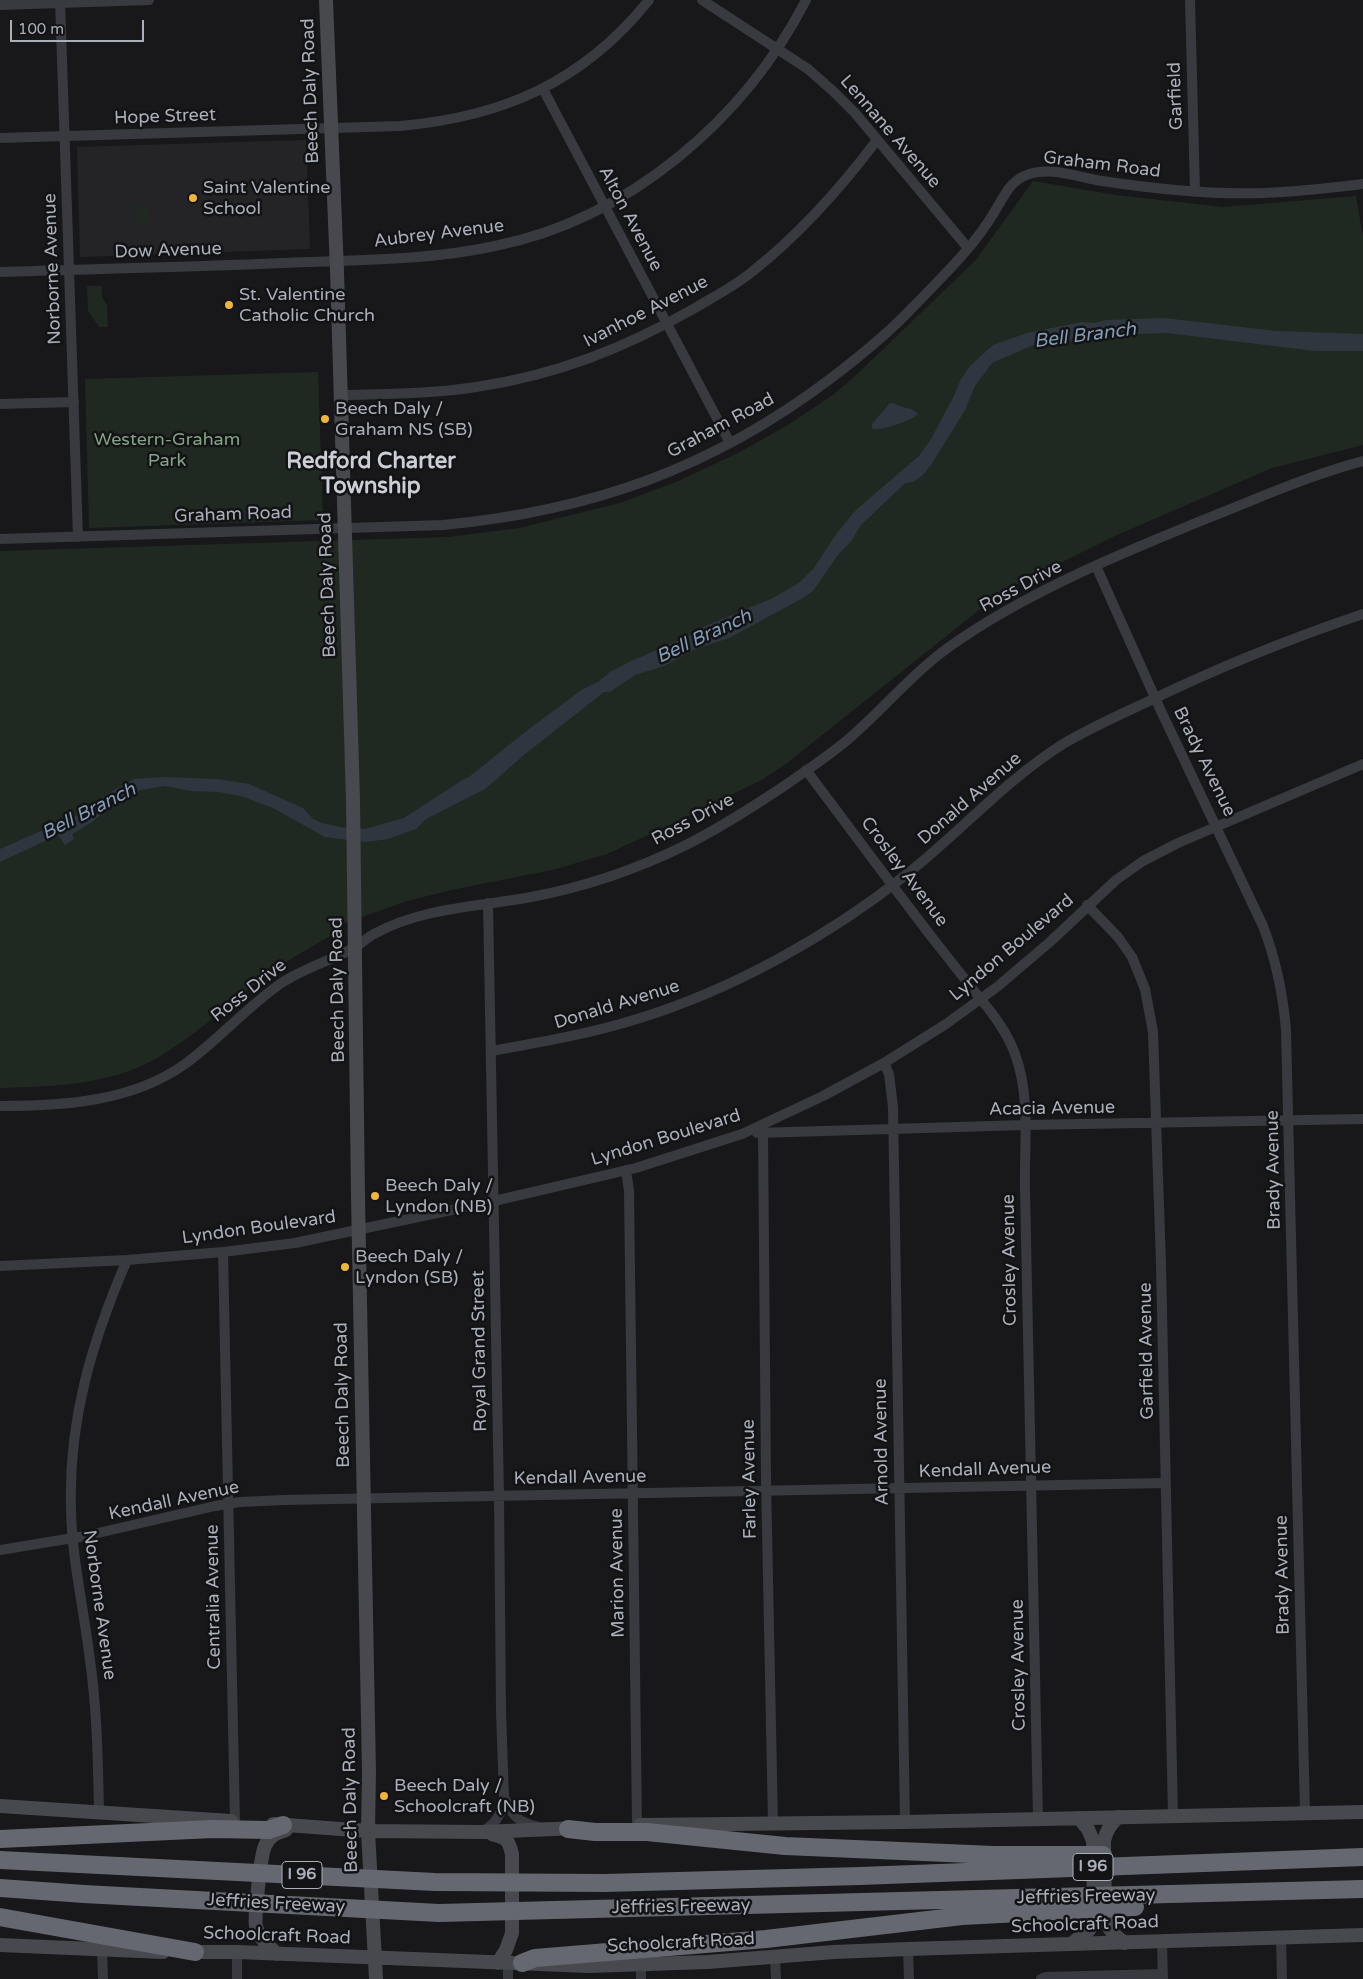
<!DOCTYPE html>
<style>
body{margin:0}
#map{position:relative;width:1363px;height:1979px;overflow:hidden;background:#18181a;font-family:"Varela Round",sans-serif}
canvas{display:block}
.scale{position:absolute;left:10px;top:20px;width:134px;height:22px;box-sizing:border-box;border:2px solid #abafba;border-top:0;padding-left:6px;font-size:15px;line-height:18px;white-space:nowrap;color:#abafba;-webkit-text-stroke:4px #131316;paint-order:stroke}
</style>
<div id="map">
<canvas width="1363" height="1979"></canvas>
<div class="scale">100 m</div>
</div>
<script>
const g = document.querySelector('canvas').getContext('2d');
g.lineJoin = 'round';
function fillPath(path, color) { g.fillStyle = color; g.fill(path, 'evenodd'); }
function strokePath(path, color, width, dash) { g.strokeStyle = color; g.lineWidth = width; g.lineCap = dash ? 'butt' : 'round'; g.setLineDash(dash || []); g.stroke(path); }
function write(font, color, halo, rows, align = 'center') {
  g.font = font + ' "Varela Round",sans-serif'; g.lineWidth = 5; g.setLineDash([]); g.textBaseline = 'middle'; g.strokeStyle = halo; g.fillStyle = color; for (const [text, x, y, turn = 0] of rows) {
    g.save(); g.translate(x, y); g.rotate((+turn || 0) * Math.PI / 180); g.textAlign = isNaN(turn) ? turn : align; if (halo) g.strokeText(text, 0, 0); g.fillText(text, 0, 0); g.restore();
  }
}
const built = new Path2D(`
 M306 140 310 249 80 257 77 147Z`);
const green = new Path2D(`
 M1033 181 1116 195 1223 207 1356 196 1363 237V445L1272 468 1115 536 1003 591 787 763 763 779 668 826 607 854 552 870 451 890 407 901 336 926 332 935C310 948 287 960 267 975 218 1010 176 1058 117 1075 78 1086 40 1087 0 1088V551L448 537 519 528 620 503 676 482 736 454 788 425 833 395 855 376 975 261Z
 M147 205V223H136L135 206Z
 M87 286H102V297L107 305 108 327H99L88 311Z
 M318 372 323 520 89 528 85 379Z`);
const water = new Path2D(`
 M1164 318 1276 331 1363 334V351H1315L1167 333 1108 335 1031 346 992 363 975 386 965 410 931 465 923 475 913 482 905 483 860 526 852 540 837 556 813 591 801 599 729 638 695 649 664 666 635 675 610 692H604L525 754 485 789 426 819 416 829 388 839 366 842 325 837 273 808 244 797 219 792 191 791 165 786 141 790 114 804 92 822 72 834 74 839 65 845 58 835 0 862V849L80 814 95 805 107 794 134 779 165 777 217 779 249 784 303 808 313 819 322 823 340 827 365 829 404 818 461 781 469 777 529 729 583 689 598 682 610 672 627 663 693 634 701 628 773 598 799 583 814 568 837 533 856 510 919 456 931 439 954 396 960 381 970 366 993 345 1027 333 1082 322 1095 323 1106 320Z
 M890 403C896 403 898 406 903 407 910 409 912 408 918 414 913 420 883 430 874 429L872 428V424Z`);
const minor = new Path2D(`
 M60 0 78 537
 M702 0 808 69 833 91 855 113 968 248
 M1190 0 1195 191
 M0 5 149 0
 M543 89 730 443
 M0 138 400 126C503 117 583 82 649 0
 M0 272C94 269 188 267 282 263 353 260 426 261 495 246 629 219 745 119 806 0
 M340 395C385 394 432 394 476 387 557 375 625 348 695 308 715 296 735 286 753 271 801 233 840 189 877 140
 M0 404 74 402
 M0 539 443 525C590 511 711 469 830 379 859 357 888 334 913 307 942 277 974 247 995 211 1003 198 1009 183 1024 176 1049 165 1077 177 1102 181 1155 189 1210 195 1264 193 1297 192 1330 188 1363 184
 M1096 566 1161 711 1263 926C1276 960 1283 993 1286 1030L1305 1813
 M806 770C849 827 891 884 934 940 949 959 964 978 979 997 993 1014 1007 1032 1015 1054 1031 1097 1024 1145 1025 1189L1038 1819
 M1087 905 1118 937 1132 957 1145 989 1153 1032 1161 1264 1173 1816
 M492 1051C541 1042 589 1034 637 1019 732 990 829 936 907 874 960 832 1006 780 1063 744 1090 728 1119 715 1147 702 1217 668 1289 639 1363 614
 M884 1063 889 1074 893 1107 905 1822
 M0 1106C63 1106 132 1102 185 1064 218 1040 246 1008 280 984 303 968 330 961 356 947 362 943 368 937 374 934 423 907 479 907 531 897 585 887 635 870 684 846 722 827 756 805 790 782 811 767 833 753 852 736 885 707 913 673 949 647 1027 591 1129 550 1218 514 1266 495 1313 474 1363 461
 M757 1133 1025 1125 1363 1119
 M763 1133 766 1480 773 1824
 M626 1170 629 1191 637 1825
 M223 1252 235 1822
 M0 1266 127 1260 223 1252 295 1243 494 1201 636 1168 742 1134 823 1096 884 1063 946 1024 997 987 1051 941 1116 880 1143 861 1178 843 1363 764
 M0 1550 85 1536 215 1506 240 1502 284 1500 1165 1483
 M505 1799C514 1818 518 1822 539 1827
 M99 1812C98 1759 97 1706 89 1653 83 1605 72 1558 71 1510 68 1421 92 1341 127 1260
 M483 1831C497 1823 502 1813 504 1797L501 1712 499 1496 488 903
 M1281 1938 1282 1979
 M1162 1941 1163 1979
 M908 1949 909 1979
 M102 1950 103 1979
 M237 1952V1979
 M775 1957 776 1979
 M508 1964V1979
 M641 1966V1979
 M1041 1979 1046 1977 1163 1974`);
const secondary = new Path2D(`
 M326 0 337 271 353 800 358 1196 369 1772 368 1831 376 1979
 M0 1806 231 1821
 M1119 1817C1111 1823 1106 1831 1104 1841L1105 1917C1108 1930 1114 1935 1125 1943
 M273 1824 368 1831 482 1832 578 1828
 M640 1825 905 1822 1363 1812
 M492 1834C507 1839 508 1838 512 1854V1933L506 1950 498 1963
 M1071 1944 1089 1930 1094 1919 1093 1841 1088 1829 1079 1818
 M0 1945 163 1952
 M185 1952H237L589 1966 708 1962 834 1952 908 1949 1363 1935
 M277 1954C269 1946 258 1938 256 1926 254 1917 261 1854 265 1846 269 1836 276 1833 286 1830`);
const motorway = new Path2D(`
 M568 1829 595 1832H647L785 1846 993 1855H1103
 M0 1839 213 1829 269 1830 283 1825
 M0 1860 435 1882 605 1883 860 1876 1363 1857
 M0 1888 84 1894 439 1913 1363 1889
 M0 1917 195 1952
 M522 1963 535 1958 766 1939 962 1916 1135 1907`);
const markers = [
 [193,198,5,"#efb53b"],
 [229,305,5,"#efb53b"],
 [325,419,5,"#efb53b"],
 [375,1196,5,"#efb53b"],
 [345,1267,5,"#efb53b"],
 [384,1796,5,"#efb53b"]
];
const shields = [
 [1093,1867,40],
 [302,1875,40]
];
const shieldNames = [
 ["I 96",1093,1867],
 ["I 96",302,1875]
];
const streetNames = [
 ["Beech Daly Road",311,91,-92],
 ["Garfield",1176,96,-92],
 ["Hope Street",165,117,-2],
 ["Lennane Avenue",890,132,49],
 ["Graham Road",1102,165,7],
 ["Alton Avenue",630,219,62],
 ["Aubrey Avenue",439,234,-7],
 ["Dow Avenue",168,251,-2],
 ["Norborne Avenue",53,269,-92],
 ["Ivanhoe Avenue",646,312,-27],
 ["Graham Road",721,426,-28],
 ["Graham Road",233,515,-2],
 ["Beech Daly Road",328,585,-92],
 ["Ross Drive",1021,587,-28],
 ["Brady Avenue",1204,762,64],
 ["Donald Avenue",970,799,-41],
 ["Ross Drive",693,820,-28],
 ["Crosley Avenue",904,872,53],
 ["Lyndon Boulevard",1012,948,-40],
 ["Beech Daly Road",338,990,-91],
 ["Ross Drive",249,991,-38],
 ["Donald Avenue",617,1005,-17],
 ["Acacia Avenue",1052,1109,-1],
 ["Lyndon Boulevard",666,1138,-17],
 ["Brady Avenue",1274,1170,-91],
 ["Lyndon Boulevard",259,1228,-8],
 ["Crosley Avenue",1010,1260,-91],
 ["Royal Grand Street",480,1351,-91],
 ["Garfield Avenue",1147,1351,-91],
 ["Beech Daly Road",343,1395,-91],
 ["Arnold Avenue",882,1442,-91],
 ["Kendall Avenue",985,1470,-2],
 ["Kendall Avenue",580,1478,-1],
 ["Farley Avenue",750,1479,-91],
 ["Kendall Avenue",174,1501,-12],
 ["Marion Avenue",618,1573,-91],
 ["Brady Avenue",1283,1575,-91],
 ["Centralia Avenue",214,1597,-91],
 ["Norborne Avenue",99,1605,82],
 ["Crosley Avenue",1019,1665,-91],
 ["Beech Daly Road",351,1800,-91],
 ["Jeffries Freeway",1086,1897,-1],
 ["Jeffries Freeway",276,1904,3],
 ["Jeffries Freeway",681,1907,-1],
 ["Schoolcraft Road",1085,1925,-2],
 ["Schoolcraft Road",277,1936,2],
 ["Schoolcraft Road",681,1943,-3]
];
const poiNames = [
 ["Saint Valentine",203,188],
 ["School",203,209],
 ["St. Valentine",239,295],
 ["Catholic Church",239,316],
 ["Beech Daly /",335,409],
 ["Graham NS (SB)",335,430],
 ["Beech Daly /",385,1186],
 ["Lyndon (NB)",385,1207],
 ["Beech Daly /",355,1257],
 ["Lyndon (SB)",355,1278],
 ["Beech Daly /",394,1786],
 ["Schoolcraft (NB)",394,1807]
];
const parkNames = [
 ["Western-Graham",167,440],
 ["Park",167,461]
];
const waterNames = [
 ["Bell Branch",1085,336,-7],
 ["Bell Branch",704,637,-25],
 ["Bell Branch",89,812,-27]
];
const districtNames = [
 ["Redford Charter",371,462],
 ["Township",371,487]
];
fillPath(built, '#242427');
fillPath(green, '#202921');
fillPath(water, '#2e373f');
strokePath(minor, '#393a3f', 10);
strokePath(secondary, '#47494f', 14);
strokePath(motorway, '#656870', 18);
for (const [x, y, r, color] of markers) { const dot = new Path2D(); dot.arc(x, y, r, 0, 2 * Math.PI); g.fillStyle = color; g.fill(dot); strokePath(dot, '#131316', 2); }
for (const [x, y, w] of shields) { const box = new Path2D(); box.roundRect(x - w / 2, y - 13.5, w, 27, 4); g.fillStyle = '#131316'; g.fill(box); strokePath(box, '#abafba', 1); }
write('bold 16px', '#abafba', null, shieldNames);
write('18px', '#abafba', '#131316', streetNames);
write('18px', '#abafba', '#131316', poiNames, 'left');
write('18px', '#82a485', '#131316', parkNames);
write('italic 19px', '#839cb4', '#131316', waterNames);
write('bold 22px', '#ccced6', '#131316', districtNames);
</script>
